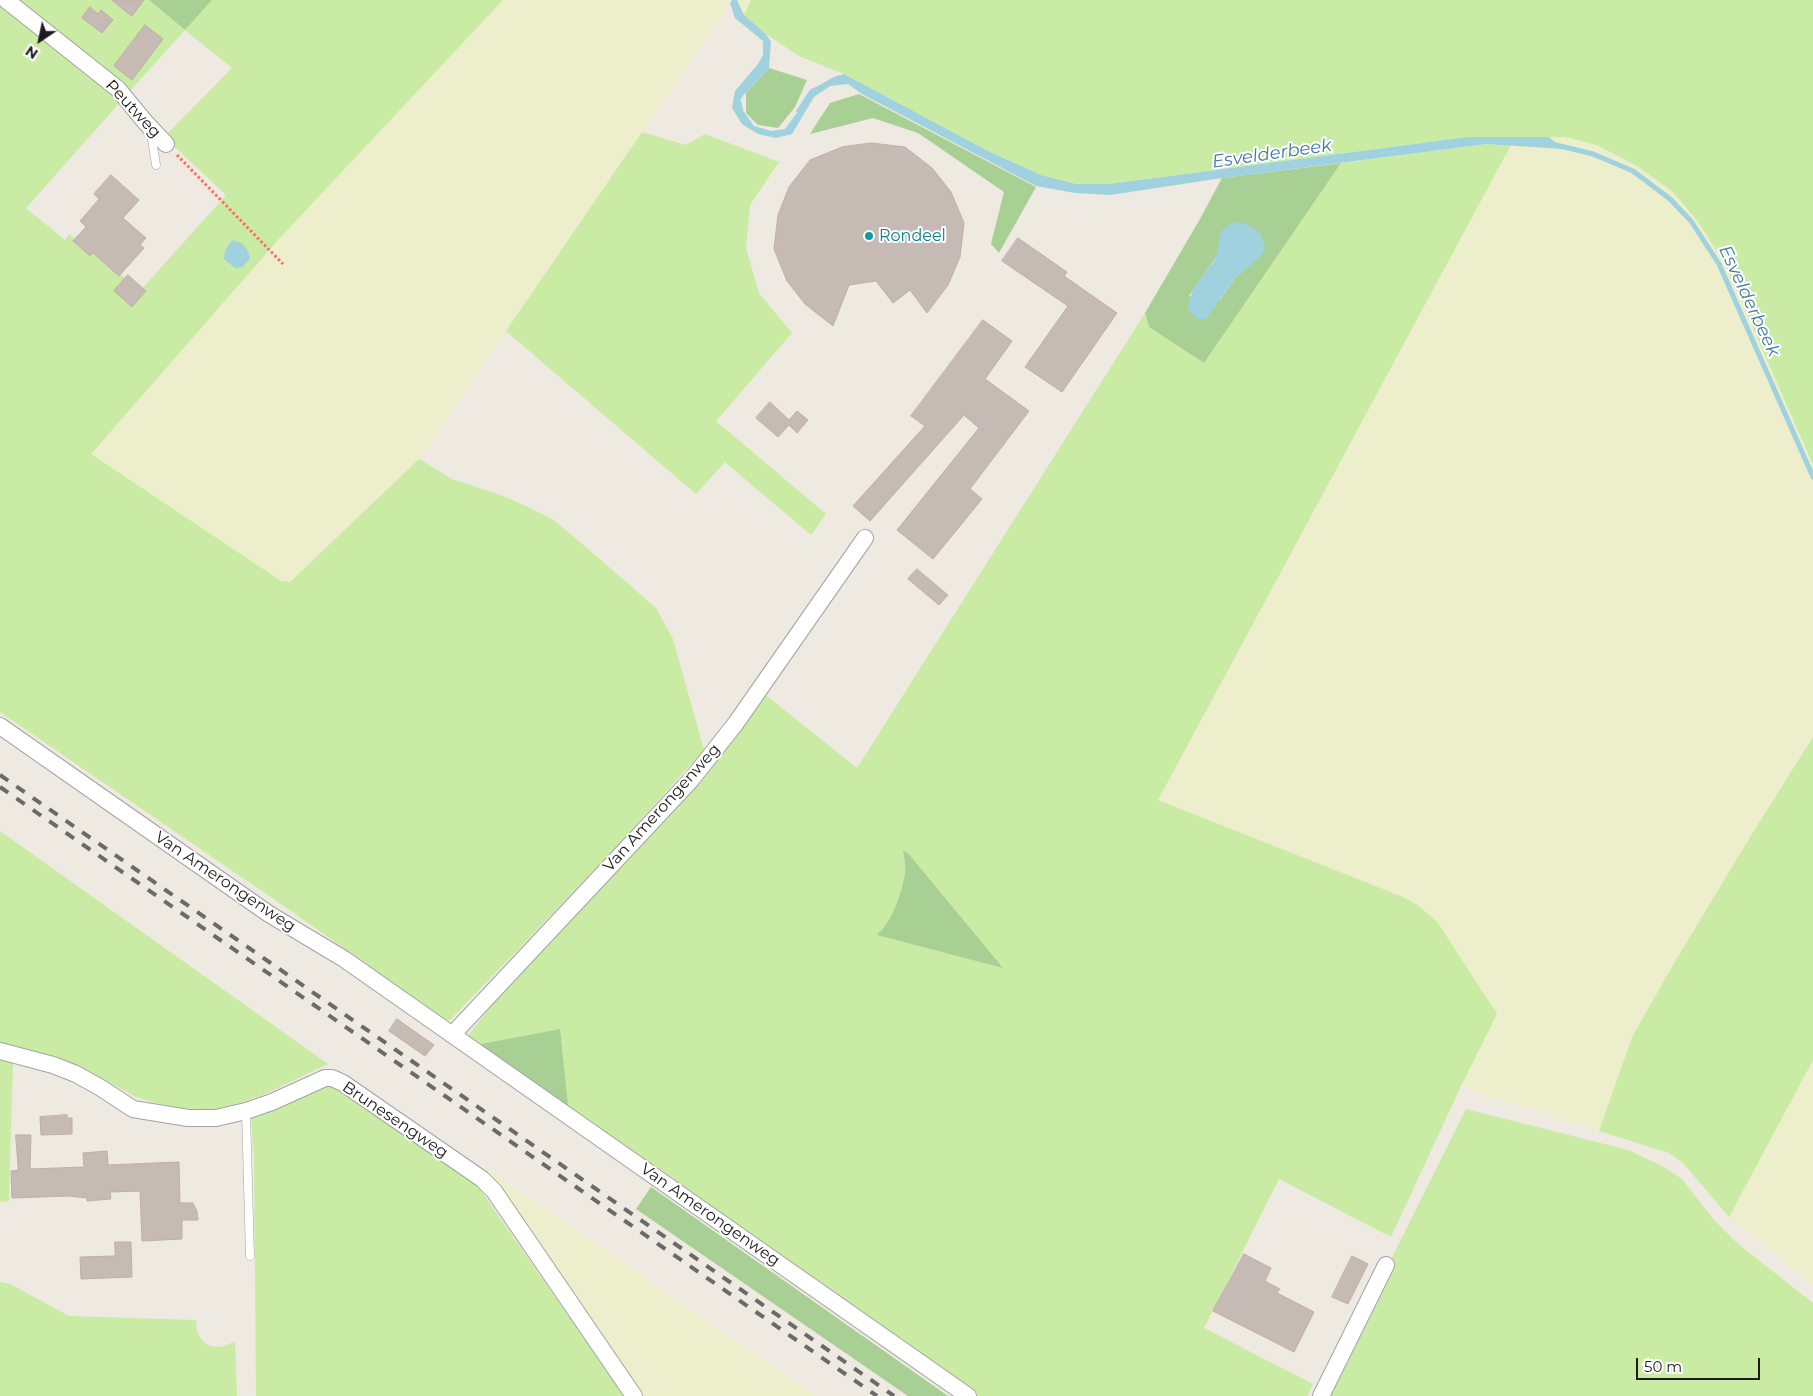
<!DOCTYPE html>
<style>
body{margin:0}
#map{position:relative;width:1813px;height:1396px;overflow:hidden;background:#eee9e1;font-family:Montserrat,sans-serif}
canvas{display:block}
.north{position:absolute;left:15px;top:15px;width:50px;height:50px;-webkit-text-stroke:4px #fff;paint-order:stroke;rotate:214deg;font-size:14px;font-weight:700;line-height:20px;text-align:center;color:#1c1c1c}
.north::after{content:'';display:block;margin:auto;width:18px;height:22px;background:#1c1c1c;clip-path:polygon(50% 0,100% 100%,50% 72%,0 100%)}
.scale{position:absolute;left:1636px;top:1358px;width:124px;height:22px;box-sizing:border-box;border:2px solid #1c1c1c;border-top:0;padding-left:6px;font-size:15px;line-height:18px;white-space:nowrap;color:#1c1c1c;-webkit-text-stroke:4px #fff;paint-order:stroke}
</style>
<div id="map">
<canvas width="1813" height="1396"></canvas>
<div class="north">N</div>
<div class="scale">50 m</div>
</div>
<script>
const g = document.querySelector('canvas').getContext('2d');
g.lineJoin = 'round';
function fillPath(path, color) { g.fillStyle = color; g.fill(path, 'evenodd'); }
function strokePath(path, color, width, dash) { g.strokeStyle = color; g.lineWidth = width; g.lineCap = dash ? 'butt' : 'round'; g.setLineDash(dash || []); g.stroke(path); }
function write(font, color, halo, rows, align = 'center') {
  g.font = font + ' Montserrat,sans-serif'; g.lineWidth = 4; g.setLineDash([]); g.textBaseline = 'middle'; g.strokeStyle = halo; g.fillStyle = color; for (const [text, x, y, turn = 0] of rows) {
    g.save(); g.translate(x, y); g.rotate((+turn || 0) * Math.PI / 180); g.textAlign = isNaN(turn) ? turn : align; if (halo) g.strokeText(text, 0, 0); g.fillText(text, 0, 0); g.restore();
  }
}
const farmland = new Path2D(`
 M503 0H732L420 458 290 582 281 581 91 454 278 240Z
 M737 0H751L744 15Z
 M1549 137H1566L1599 146 1637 166 1673 192 1696 219 1724 262 1813 465V737L1755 829 1673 965 1632 1037 1599 1131 1475 1091 1462 1084 1497 1014 1158 800 1511 145 1562 149Z
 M1813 1060V1285L1729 1217Z
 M488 1169 816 1396H643L483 1171Z`);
const grass = new Path2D(`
 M18 0H149L185 30 212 0H503L278 240 91 454 281 581 290 582 419 459 452 479 506 497 551 518 594 554 656 608 673 639 704 750 605 859 451 1019 446 1021 294 913 0 712V5L121 101 26 208 65 240 69 234 141 290 226 195 164 137 232 68 185 30 129 92ZM232 240 250 258 225 250Z
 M751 0H1813V465L1724 262 1696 219 1673 192 1637 166 1599 146 1566 137H1468L1109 184H1076L1041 175 988 151 844 74 799 56 766 34 744 15Z
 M642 132 686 145 705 134 779 162 750 205 746 248 759 293 792 333 716 421 826 514 811 535 725 462 696 494 506 331Z
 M1487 144 1511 145 1158 800 1403 897 1419 906 1438 923 1497 1014 1462 1084 1391 1237 1279 1179 1204 1328 1313 1384 1307 1396H974L471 1046 465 1040 487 1011 700 777 763 693 857 768 1145 313 1149 327 1204 363 1341 163ZM904 850 908 853 1002 967 878 935C893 920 902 895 905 874 906 866 903 857 904 850Z
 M1813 737V1060L1729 1217 1683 1163 1669 1153 1599 1131 1632 1037 1673 965 1755 829Z
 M0 831 328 1064 265 1094 223 1109 208 1110 169 1107 136 1097 105 1080 53 1057 0 1043Z
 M0 1059 13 1063 9 1201 0 1202Z
 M333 1081 477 1185 624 1396H256L254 1157 251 1117Z
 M1466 1109 1628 1150 1664 1167 1682 1179 1714 1220 1737 1243 1813 1303V1396H1323Z
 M0 1282 10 1284 69 1316 196 1320C196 1345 215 1354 235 1341L237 1396H0Z`);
const forest = new Path2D(`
 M149 0H212L185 30Z
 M769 68 807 80 795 107 778 128 758 125 746 113V93Z
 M859 94 1036 187 999 253 991 244 1004 192 918 133 873 118 810 134 830 103Z
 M1341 163 1204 363 1149 327 1145 313 1200 219 1222 178ZM1216 257 1248 267 1236 277 1220 300 1189 296Z
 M903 850 908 853 1003 968 877 935C893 920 901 895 905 874 906 866 904 857 903 850Z
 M560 1029 569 1115 471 1046Z
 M651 1187 948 1396H908L636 1209Z`);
const water = new Path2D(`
 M732 0H737L744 15 766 34 771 42 769 68 737 102 754 126 771 131 785 129 816 87 834 77 844 74 988 151 1041 175 1076 184H1109L1468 137H1549L1563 149 1487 144 1222 178 1110 195 1075 193 1036 186 862 94 848 84 830 86 814 97 792 134 776 138 758 134 742 124 732 108 735 91 758 64 763 55V41L735 18 730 3Z
 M1236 222C1252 224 1263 231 1265 248L1259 258 1236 277 1206 319H1198L1188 310C1190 285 1203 278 1215 259 1224 243 1210 232 1236 222Z
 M232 240C243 242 247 247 250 258L243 267 235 268 224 259 225 250Z`);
const stream = new Path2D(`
 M799 111 812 91 818 89
 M741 112 738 99 741 94
 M1552 144 1593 154 1633 171 1670 199 1691 221 1719 264 1813 477`);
const building = new Path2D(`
 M112 0H144L132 16Z
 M90 7 98 14 101 10 113 20 102 33 82 18Z
 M145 25 163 39 132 80 114 66Z
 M871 143 905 147 932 168 951 192 964 223 960 257 948 285 927 313 910 290 893 303 876 281 849 285 833 326 805 304 787 281 774 249 778 215 789 187 810 160 842 147Z
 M111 175 139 200 123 218 146 238 140 245 144 248 119 276 93 253 90 256 73 241 86 227 80 221 99 199 94 194Z
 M1018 238 1067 272 1064 276 1117 313 1062 392 1025 367 1068 306 1002 261Z
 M128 275 146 291 132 307 114 291Z
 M983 320 1012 341 985 379 1029 411 970 489 982 499 933 559 897 530 979 428 964 415 870 521 853 506 925 426 911 416Z
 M770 402 789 420 797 411 808 420 797 433 789 425 778 437 756 418Z
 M917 569 948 595 939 605 908 579Z
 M397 1019 434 1045 425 1056 389 1031Z
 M67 1115V1118H72V1134L41 1135 40 1117Z
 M16 1135H31L30 1169 84 1167 83 1153 107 1151 108 1165 179 1162 180 1203H193L197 1211 198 1220H182V1239L142 1241 140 1191 110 1192 111 1199 87 1201V1198L68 1196 12 1198 11 1171 18 1170Z
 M115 1242H131L132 1277 81 1279 80 1257 115 1256Z
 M1244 1254 1271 1268 1265 1281 1280 1289 1277 1293 1314 1312 1294 1352 1213 1311Z
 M1352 1256 1368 1264 1348 1304 1332 1297Z`);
const path = new Path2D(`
 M177 155 283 264`);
const lane = new Path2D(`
 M151 133 156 165
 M246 1111 250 1256`);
const street = new Path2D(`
 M6 0 118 89 146 123 166 144
 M0 726 269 914 344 959 968 1396
 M452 1035 691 780 736 723 865 538
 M0 1051 53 1065 76 1074 101 1088 133 1109 188 1118H216L246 1111 272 1102 325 1078H332L343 1083 482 1179 494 1191 634 1396
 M1321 1396 1386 1265`);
const rail = new Path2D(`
 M0 775 894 1396
 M0 787 877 1396`);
const markers = [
 [869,236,5,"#0f9aa8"]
];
const streetNames = [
 ["Peutweg",133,109,47],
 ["Van Amerongenweg",662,808,-48],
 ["Van Amerongenweg",225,882,34],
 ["Brunesengweg",395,1120,34],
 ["Van Amerongenweg",710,1215,35]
];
const cultureNames = [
 ["Rondeel",879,236]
];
const waterNames = [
 ["Esvelderbeek",1272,154,-8],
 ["Esvelderbeek",1749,301,65]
];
fillPath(farmland, '#edeecb');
fillPath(grass, '#caeba4');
fillPath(forest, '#a8cf94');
fillPath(water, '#9fd2de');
strokePath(stream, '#9fd2de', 5);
fillPath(building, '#c6bbb4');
strokePath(building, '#c0afa3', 1);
strokePath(lane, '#a3a3a3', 9);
strokePath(street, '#a3a3a3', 18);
strokePath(path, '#ff6b61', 3, [2.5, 2.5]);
strokePath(lane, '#fff', 8);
strokePath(street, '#fff', 16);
strokePath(rail, '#6a6a6a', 4, [10, 10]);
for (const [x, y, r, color] of markers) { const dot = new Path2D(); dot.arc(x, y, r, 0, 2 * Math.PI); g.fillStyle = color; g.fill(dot); strokePath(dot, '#fff', 2); }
write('16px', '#1c1c1c', '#fff', streetNames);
write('16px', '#0d838f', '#fff', cultureNames, 'left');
write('italic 18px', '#4379a6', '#fff', waterNames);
</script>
